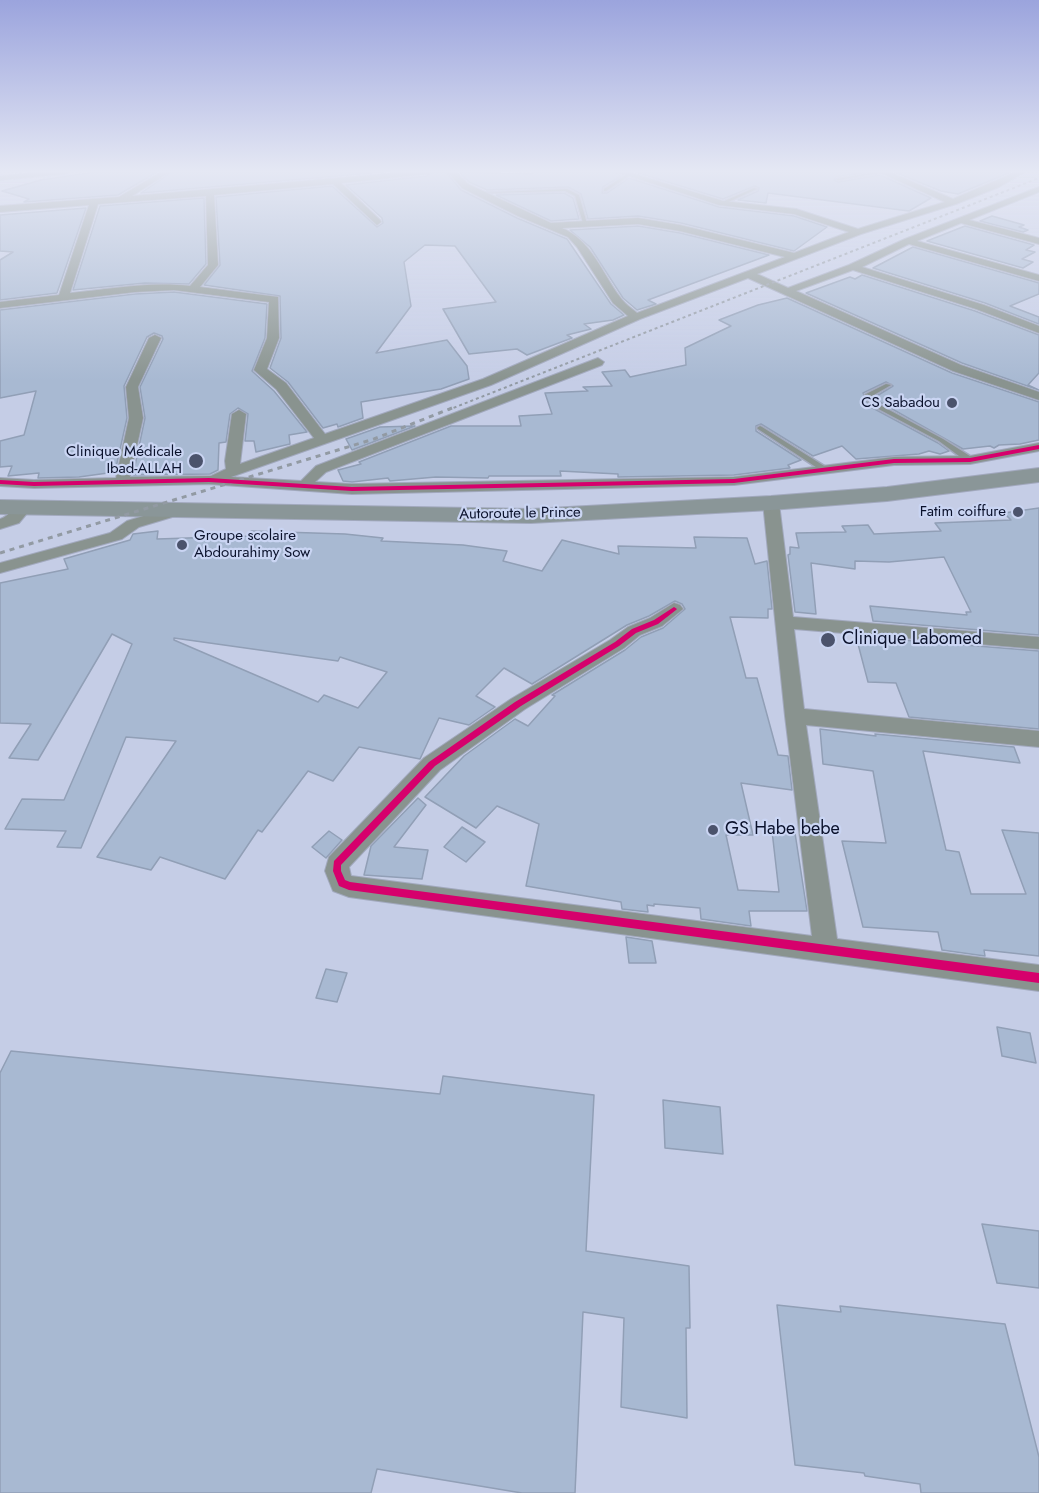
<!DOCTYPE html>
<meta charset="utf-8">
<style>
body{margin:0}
canvas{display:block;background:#c5cde6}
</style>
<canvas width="1039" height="1493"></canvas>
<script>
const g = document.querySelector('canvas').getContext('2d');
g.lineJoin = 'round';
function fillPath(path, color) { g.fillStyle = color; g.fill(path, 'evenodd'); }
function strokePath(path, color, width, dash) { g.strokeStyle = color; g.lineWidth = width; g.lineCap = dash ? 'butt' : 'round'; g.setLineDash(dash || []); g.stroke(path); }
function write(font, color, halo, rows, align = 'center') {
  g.font = font + ' Jost,sans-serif'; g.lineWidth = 4.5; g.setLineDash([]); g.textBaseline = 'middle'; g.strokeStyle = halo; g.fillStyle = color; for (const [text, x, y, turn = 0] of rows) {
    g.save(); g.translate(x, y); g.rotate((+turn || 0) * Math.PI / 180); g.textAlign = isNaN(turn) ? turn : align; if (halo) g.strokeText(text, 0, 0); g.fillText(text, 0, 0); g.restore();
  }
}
const building = new Path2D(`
 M95 172H157L118 195 24 202 29 199 2 191 41 180Z
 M172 172H384L141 193Z
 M433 172H446L461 190 517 218 567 239 611 304 624 315 613 320 584 324 591 329 567 335 572 338 527 355 517 349 469 354 443 309 496 302 455 246 425 245 404 262 411 306 376 353 447 340 467 366 469 379 441 389 361 402 363 418 338 427 337 424 323 428 288 382 270 368 281 338 280 296 204 285 220 265 216 197 332 186 377 227 383 223 382 218 346 185 427 176Z
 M459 172 532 174 533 172H615L621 176 603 187 602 193H607L629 178 719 207 794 216 827 227 794 251 681 223 638 216 588 219 581 194 568 187 487 190 469 182Z
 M635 172H865L836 177 834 180 838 182 880 175 931 198 909 211 768 193 766 203 738 200 758 191 759 188 755 186 723 199Z
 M894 172H1011L958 194 941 191Z
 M564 193 573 198 579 219 551 221 496 195Z
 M204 198 206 264 189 284 145 283 73 290 100 206Z
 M86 208 57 293 0 300V260L13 252 0 251V215Z
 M992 216 1024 225 1019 227 1028 230 1023 232 980 221Z
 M638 226 680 233 769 255 648 300 656 304 637 310 623 298 590 247 570 230Z
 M965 226 1034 245 1026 250 1035 252 1022 259 1033 262 1023 268 927 241Z
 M913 247 1039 283V294L1010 306 1039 317V324L985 303 873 268Z
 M862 275 975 311 1039 335V373L1028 385 1039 390 962 363 806 293 850 277 855 279Z
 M174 292 267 304 265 338 252 371 274 391 307 432 289 435 290 444 256 452 254 441H245L248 414 238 408 230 414 226 442 219 443 218 470 210 474 133 475 145 418 140 387 163 339 162 336 154 333 147 337 124 386 127 418 115 472 79 477 38 478 39 473 8 476 12 466 0 467V441L24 435 36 391 0 398V310L135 294Z
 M787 298 952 373 1039 402V440L1020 444 999 445 994 448 990 446 963 449 878 401 875 397 893 386 886 382 863 393 869 406 938 443 949 451 940 454 929 451 919 454 856 459 842 446 813 456 761 424 756 426V431L801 460 788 465 790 468 734 475 618 477V474L560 471 561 476H489L488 478 436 477 390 481 388 478 352 482 343 481 338 470 361 464 359 462 451 426H521L519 416 552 414 545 393 588 391 583 387 612 386 602 372 625 370 630 377 686 365 685 348 731 326 719 320 758 305Z
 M415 426 352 450 346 439 380 427Z
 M1039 508V635L873 621 870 606 967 615 966 612H971L944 557 889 562 855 561V569L811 563 816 614 795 612 788 555 790 554V547L799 548 796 533 846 532 842 526 868 525 874 534 941 531 935 523 1011 520 1004 513Z
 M158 531 157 539 249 536 251 531 345 534 383 538 381 541 463 545 507 551 503 561 542 571 562 540 619 554 618 546 696 548 694 537 747 538 755 564 767 561 772 609H768V618L730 617 746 678H757L778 755 788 756 792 790 741 783 753 835H726L738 890 779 892 772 831 795 833 807 911H749L751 926 701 919 700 908 654 904V906L647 905 648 912 622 909 621 902 526 886 539 824 497 806 476 828 425 797 464 756 515 719 528 726 555 696 552 695 625 650 641 637 663 628 685 609 682 604 675 601 649 616 627 625 532 684 504 668 476 696 495 707 469 725 439 718 420 759 359 747 333 781 308 771 262 832 258 830 225 879 160 857 151 870 97 857 176 741 126 737 81 848 57 847 66 831 5 829 22 799 64 800 132 644 112 634 38 760 9 758 31 724 0 723V583L68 569 64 559 130 540 133 534ZM174 638 338 661 340 657 387 672 358 708 324 695 318 702 174 640Z
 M877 638 1039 651V729L909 717 896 683 868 682 858 644H879Z
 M820 729 876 736 875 734 1014 747 1020 763 923 751 946 850 959 852 971 894H1026L1002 830 1039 833V956L984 950 985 956 942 950 938 932 863 927 842 841 886 843 873 771 823 764Z
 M418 798 426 805 394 847 428 850 422 879 364 875 371 846Z
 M462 827 485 842 466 862 444 847Z
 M329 831 342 840 326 858 312 847Z
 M626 937 652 941 656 963H629Z
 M326 969 347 973 337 1002 316 998Z
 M997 1027 1030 1033 1036 1063 1002 1056Z
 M11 1051 440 1094 443 1076 594 1095 586 1251 689 1266 690 1328H686L687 1418 621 1407 624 1318 583 1312 575 1493H522L377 1469 371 1493H0V1073Z
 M663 1100 720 1107 723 1154 665 1148Z
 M982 1224 1039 1231V1288L997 1283Z
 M777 1305 841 1312 840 1306 1005 1324 1039 1457V1493H921L920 1484 865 1476 864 1473 795 1465Z`);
const service = new Path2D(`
 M877 172H884L838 180 836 179Z
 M627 174 630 175 606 191H604V189Z
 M754 188 757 189 724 204 720 203Z
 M567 189 579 195 587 224 583 223 575 196 565 191 477 193Z
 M886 384 891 385 872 396 876 403 943 439 973 458V462H967L939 441 871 405 865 395 866 394Z
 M760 426 762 427 829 469 822 471 758 429 757 428Z`);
const minor = new Path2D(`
 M42 172H68L64 174 0 180V176Z
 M161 172H170L132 196 406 172H431L427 174 341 183 380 220 381 222 377 225 333 184 214 195 218 265 200 287 278 297 279 338 267 369 286 383 325 434 483 379 628 316 613 303 577 247 568 237 518 216 462 188 448 172H456L468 184 551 223 638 218 680 225 794 253 849 232 794 214 719 205 617 172H628L723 201 796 209 858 229 945 202 879 172H889L953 199 1016 172H1025L999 187 956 204 861 234 757 274 788 288 849 265 905 239 1039 187V192L969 220 1039 238V244L961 223 917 241 1039 275V281L909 244 862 267 984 305 1039 326V333L976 309 853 270 796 291 961 365 1039 392V400L953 371 748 278 640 319 491 385 231 477 301 481 316 466 598 358 604 362 602 365 326 472 315 482 352 484 734 477 894 457 970 456 1039 443V451L970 464 894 465 734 485 352 494 209 484 34 488 0 486V478L34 480 116 478 129 418 126 387 149 338 155 335 161 338 138 387 143 418 130 477 211 476 226 469 225 461 232 414 239 410 246 414 240 464 314 438 276 389 254 370 267 338 269 302 174 290 135 292 0 308V302L59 295 89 205 0 212V206L119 197ZM206 196 208 265 190 286C150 281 110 289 70 293L98 204ZM638 224 680 231 785 257 637 313C631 308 624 303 620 297 602 273 591 240 562 228Z
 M771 498 779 503 793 617 1039 637V649L794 629 804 709 1039 731V747L806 725 837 939 1039 965V991L349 897 333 891 325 871 329 857 424 758 511 699 610 640 628 627 650 618 674 603 680 605 683 609 662 626 640 635 624 648 525 709 440 770 349 867 351 876 812 936 785 716 763 503Z
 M25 501 33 506 19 523 0 529V519C11 516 14 504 25 501Z
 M183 504 191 509 189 512 139 527 122 539 0 573V563L110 533 127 521Z`);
const primary = new Path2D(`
 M1039 468V482L887 501 771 510 531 523 0 514V500L531 509 771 496 887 487Z`);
const railFar1 = new Path2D(`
 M448 410 1039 178`);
const rail = new Path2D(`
 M0 553 374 439 452 408`);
const cycleway = new Path2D(`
 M1039 445V449L970 462 894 463 734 483 352 491 209 482 34 486 0 484V480L34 482 209 478 352 487 734 479 894 459 970 458Z
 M674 607 677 609 676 610 658 624 636 633 619 646 521 706 435 766 341 865V871L345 880 350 882 1039 973V983L349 890 339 886 333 871 334 861 429 762 515 702 615 642 632 629 654 620Z`);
const markers = [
 [952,403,6,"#4b536c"],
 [196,461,8,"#4b536c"],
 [1018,512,6,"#4b536c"],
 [182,545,6,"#4b536c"],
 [828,640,8,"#4b536c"],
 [713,830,6,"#4b536c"]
];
const farPoinames = [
 ["CS Sabadou",940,403],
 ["Clinique Médicale",182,452],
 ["Ibad-ALLAH",182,469],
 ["Fatim coiffure",1006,512],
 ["Groupe scolaire",194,536,"left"],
 ["Abdourahimy Sow",194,553,"left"]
];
const farStreetnames = [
 ["Autoroute le Prince",520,514,-1]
];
const poiNames = [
 ["Clinique Labomed",842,640],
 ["GS Habe bebe",725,830]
];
fillPath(building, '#a8b9d2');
strokePath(building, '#919fb6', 1.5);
strokePath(service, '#a2a9be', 3);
strokePath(minor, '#a2a9be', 2);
strokePath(primary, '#a2a9be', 2);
fillPath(service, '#89938f');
fillPath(minor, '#89938f');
fillPath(primary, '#8a9698');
strokePath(railFar1, '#929aa3', 2, [3, 3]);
strokePath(rail, '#929aa3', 3, [5, 5]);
fillPath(cycleway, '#d6006c');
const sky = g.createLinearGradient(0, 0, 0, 381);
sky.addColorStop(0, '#9ba4dd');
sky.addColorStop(0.45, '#e5e8f4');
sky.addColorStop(1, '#e5e8f400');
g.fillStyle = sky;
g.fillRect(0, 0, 1039, 381);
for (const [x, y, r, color] of markers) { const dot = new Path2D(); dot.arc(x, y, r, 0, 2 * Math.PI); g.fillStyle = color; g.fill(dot); strokePath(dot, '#cad5f3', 2); }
write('15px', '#0a112b', '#cad5f3', farPoinames, 'right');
write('15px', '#0a112b', '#cad5f3', farStreetnames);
write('18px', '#0a112b', '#cad5f3', poiNames, 'left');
</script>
